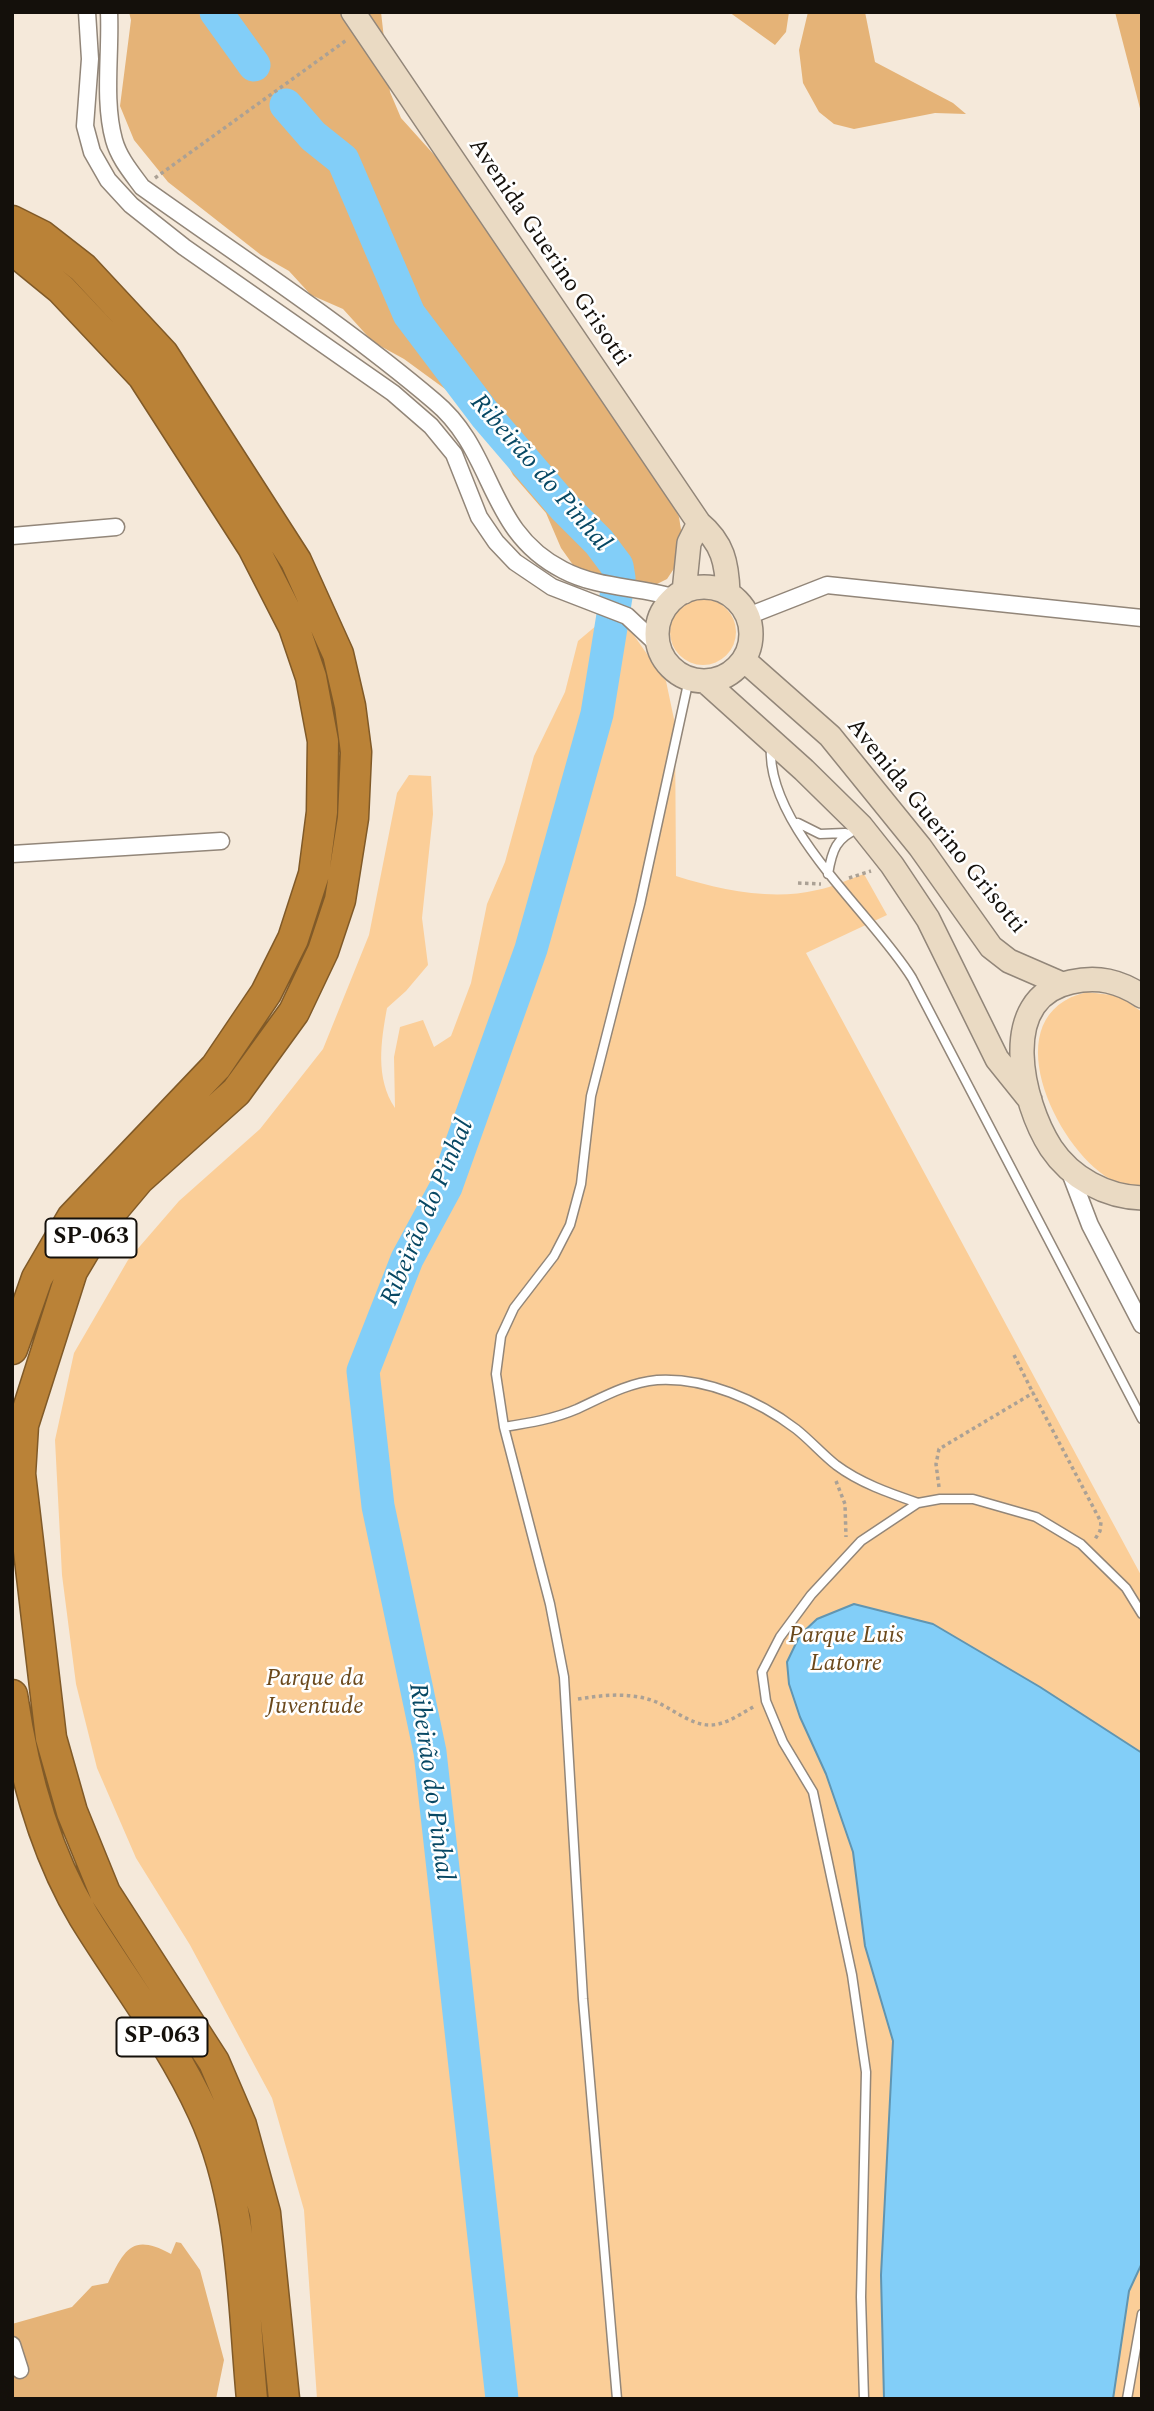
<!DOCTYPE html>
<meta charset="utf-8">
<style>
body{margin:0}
#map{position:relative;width:1154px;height:2411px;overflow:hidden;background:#f5e9da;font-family:Spectral,serif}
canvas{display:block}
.frame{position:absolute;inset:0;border:14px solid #14100b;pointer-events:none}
</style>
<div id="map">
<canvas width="1154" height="2411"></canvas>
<div class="frame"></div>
</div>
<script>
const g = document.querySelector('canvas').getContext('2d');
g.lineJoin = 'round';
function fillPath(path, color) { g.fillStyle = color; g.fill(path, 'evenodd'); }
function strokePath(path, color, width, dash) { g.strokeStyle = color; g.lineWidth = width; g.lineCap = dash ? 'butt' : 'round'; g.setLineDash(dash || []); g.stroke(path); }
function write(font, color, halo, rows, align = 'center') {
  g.font = font + ' Spectral,serif'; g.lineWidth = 5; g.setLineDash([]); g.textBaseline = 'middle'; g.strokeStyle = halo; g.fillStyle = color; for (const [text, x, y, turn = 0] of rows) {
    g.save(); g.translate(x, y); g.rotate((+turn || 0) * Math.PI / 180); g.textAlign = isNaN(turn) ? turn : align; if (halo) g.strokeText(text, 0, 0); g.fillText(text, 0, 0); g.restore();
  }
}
const green = new Path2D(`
 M670 632a33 33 0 1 1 66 0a33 33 0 1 1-66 0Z
 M597 625 628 627 666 681 675 724 676 876C720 890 772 901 817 890 833 887 849 879 864 874L887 915 806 953 1142 1577V2399H317L304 2210 272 2098 190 1945 136 1858 97 1768 76 1684 62 1575 55 1440 74 1353 128 1260 179 1201 260 1129 323 1049 369 935 397 793 409 775 431 776 433 814 422 918 428 965 406 991 387 1008C381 1041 375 1078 395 1108L394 1057 400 1027 423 1020 434 1047 451 1036 471 983 487 904 505 862 534 756 565 692 578 641Z
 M1087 992 1119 996 1142 1012V1185C1131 1185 1120 1185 1110 1179 1055 1147 992 1014 1087 992Z`);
const forest = new Path2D(`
 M129 12H381L390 92 401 118 446 168 500 242 585 376 667 493 679 517 683 542 679 561 667 579 655 585 638 586 576 569 561 548 546 513 513 475 482 416 404 359 373 342 343 309 311 295 289 271 261 255 168 182 134 140 120 106 131 20Z
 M729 12H789L786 32 775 45Z
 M808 12H865L875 62 953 103 966 114 935 113 854 129 834 124 819 112 803 83 799 50Z
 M1115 12H1142V116Z
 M176 2242 181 2243 200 2270 224 2360 216 2399H12V2324L72 2307 92 2286 108 2283C125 2249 132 2233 171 2254Z`);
const water = new Path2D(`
 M854 1604 933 1624 1040 1687 1142 1753V2263L1129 2291 1113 2399H884L881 2275 893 2041 865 1946 853 1852 826 1774 800 1717 789 1684 787 1662 800 1635 817 1619Z`);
const river = new Path2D(`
 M216 12 254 65
 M286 105 313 136 343 160 409 314 486 416 564 507 599 542 617 566 619 578 597 714 531 949 446 1187 407 1259 363 1371 378 1506 430 1752 502 2399`);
const path = new Path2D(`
 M155 178 348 39
 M849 878 871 871
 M798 883 821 884
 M1014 1355 1033 1393
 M836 1481 845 1504 846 1537
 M939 1487 936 1464 939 1449 1033 1393 1101 1522 1100 1531 1094 1541
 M578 1699C604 1695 628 1692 654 1701 672 1708 690 1725 710 1725 726 1725 742 1713 755 1706`);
const lane = new Path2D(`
 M771 745C765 826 872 913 912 978L1142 1419
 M798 823 820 834 845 833
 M828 874C832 850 836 838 859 828
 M504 1427C529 1423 554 1419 577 1409 603 1397 627 1383 657 1380 705 1377 758 1400 796 1429 810 1440 822 1454 836 1465 860 1483 889 1493 918 1503
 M617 2399 583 1999 564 1677 550 1604 504 1427 496 1374 501 1336 514 1308 554 1256 570 1225 581 1184 591 1096 640 904 689 679
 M864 2399 861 2297 866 2072 852 1975 813 1792 783 1742 766 1701 762 1672 780 1637 811 1595 861 1541 918 1503 940 1499H973L1036 1517 1081 1544 1126 1588 1142 1614
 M1127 2399 1142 2314`);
const street = new Path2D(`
 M87 12 90 59 85 126 92 152 108 180 131 205 184 247 393 393 431 426 454 454 479 517 496 542 515 562 552 587 627 616 658 645
 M109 12C111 53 103 100 114 140 119 158 131 172 142 187 240 257 342 323 434 401 496 452 486 531 563 570 599 589 639 586 676 598
 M12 536 116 527
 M748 616 827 585 1142 618
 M12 854 221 841
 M1069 1170 1090 1225 1142 1325
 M12 2345 20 2370`);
const secondary = new Path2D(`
 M353 12 699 523C723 543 727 563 728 593
 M657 634a47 47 0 1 1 94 0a47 47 0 1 1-94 0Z
 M684 592 689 543 699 523
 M744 660 830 736 920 847 991 947 1009 961 1062 984
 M705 681 804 770 861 826 892 865 928 919 997 1059 1030 1100
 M1142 996C1119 981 1098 976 1071 982 996 998 1022 1103 1051 1148 1071 1178 1106 1197 1142 1198`);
const highway = new Path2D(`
 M12 221 42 236 83 268 163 354 296 561 338 654 350 706 356 752 353 818 340 900 323 951 294 1012 236 1092 139 1179 97 1229 72 1271 23 1425 20 1474 51 1738 72 1812 105 1893 214 2062 241 2125 265 2213 284 2399
 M12 249 61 289 143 376 253 547 294 627 311 677 323 741 322 812 314 874 293 939 266 993 216 1067 72 1218 37 1278 12 1349
 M12 1695C23 1770 45 1852 84 1917 124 1982 171 2042 203 2112 244 2200 243 2304 252 2399`);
const shields = [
 [91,1238,91],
 [162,2037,91]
];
const shieldNames = [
 ["SP-063",91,1238],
 ["SP-063",162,2037]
];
const streetNames = [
 ["Avenida Guerino Grisotti",548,253,56],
 ["Avenida Guerino Grisotti",935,827,51]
];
const parkNames = [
 ["Parque Luis",846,1637],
 ["Latorre",846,1665],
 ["Parque da",315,1680],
 ["Juventude",315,1708]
];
const waterNames = [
 ["Ribeirão do Pinhal",539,474,49],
 ["Ribeirão do Pinhal",429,1213,-67],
 ["Ribeirão do Pinhal",429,1782,82]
];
fillPath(green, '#fbce98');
fillPath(forest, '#e5b377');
fillPath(water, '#82cef8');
strokePath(water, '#6195b1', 2);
strokePath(river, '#82cef8', 33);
strokePath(lane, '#928679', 11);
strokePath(street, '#928679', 19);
strokePath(secondary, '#928679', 26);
strokePath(highway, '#805a28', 33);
strokePath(path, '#aba195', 3.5, [3.5, 3.5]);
strokePath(lane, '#fff', 8);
strokePath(street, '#fff', 16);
strokePath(secondary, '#eadac3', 23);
strokePath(highway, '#ba8237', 30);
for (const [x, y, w] of shields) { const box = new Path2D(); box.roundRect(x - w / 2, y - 19.5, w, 39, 5); g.fillStyle = '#fff'; g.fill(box); strokePath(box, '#14100b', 2); }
write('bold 23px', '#14100b', null, shieldNames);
write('24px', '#14100b', '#fff', streetNames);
write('italic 24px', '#6b491c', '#fff', parkNames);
write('italic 26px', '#074864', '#fff', waterNames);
</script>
